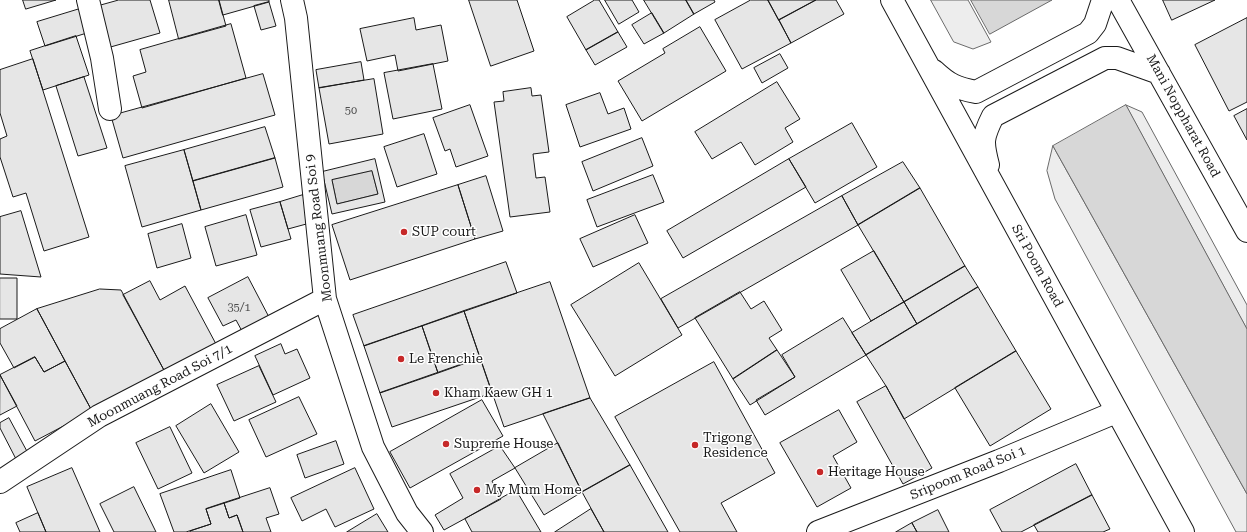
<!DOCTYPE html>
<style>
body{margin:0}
canvas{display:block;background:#fff}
</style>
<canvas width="1247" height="532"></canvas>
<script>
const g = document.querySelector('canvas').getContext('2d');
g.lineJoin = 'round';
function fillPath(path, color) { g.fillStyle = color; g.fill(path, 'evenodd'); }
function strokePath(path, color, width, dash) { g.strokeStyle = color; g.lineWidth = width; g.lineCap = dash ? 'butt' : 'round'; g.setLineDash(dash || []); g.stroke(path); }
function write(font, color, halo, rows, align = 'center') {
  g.font = font + ' "Roboto Serif",serif'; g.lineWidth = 3; g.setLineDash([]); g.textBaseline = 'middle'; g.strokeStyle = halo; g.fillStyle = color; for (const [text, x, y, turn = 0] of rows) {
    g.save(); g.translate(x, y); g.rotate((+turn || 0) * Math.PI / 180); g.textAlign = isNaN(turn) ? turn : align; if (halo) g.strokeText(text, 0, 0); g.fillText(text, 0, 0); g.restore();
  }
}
const built = new Path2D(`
 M931 0H968L991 42 973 49 954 42Z
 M1126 105 1142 112 1247 305V329Z
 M1053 146 1247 494V532H1236L1055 199 1047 171Z`);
const water = new Path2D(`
 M971 0H1052L990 34Z
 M1126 105 1247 329V494L1053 146Z
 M372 171 378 194 337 204 332 180Z`);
const building = new Path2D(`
 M23 0H56L26 9Z
 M119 0H150L160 33 107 48 95 7Z
 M169 0H219L226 26 179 39Z
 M219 0H269V2L223 15Z
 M469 0H517L534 51 491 66Z
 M595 0H599L618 32 586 50 567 17Z
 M605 0H632L639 12 619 24Z
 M644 0H686L694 14 664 33Z
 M686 0H714L715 2 694 14Z
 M751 0H768L791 43 742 69 715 20Z
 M768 0H816L779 20Z
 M816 0H836L844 14 791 43 779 20Z
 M1163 0H1215L1172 20Z
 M269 2 276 26 261 30 254 6Z
 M83 8 90 32 45 46 37 22Z
 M652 13 664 33 644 44 632 25Z
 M414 18 416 30 441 25 448 61 398 71 395 55 367 61 360 29Z
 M1247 18V102L1229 111 1195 45Z
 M231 24 246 78 142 108 133 76 146 72 140 50Z
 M700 27 726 71 642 121 618 81 665 53 663 49Z
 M618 32 627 47 595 65 586 50Z
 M76 36 89 75 43 90 30 51Z
 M780 54 788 68 762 83 754 68Z
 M33 59 89 237 44 251 26 193 13 197 0 157V139L7 136 0 113V70Z
 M361 62 364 80 319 88 316 70Z
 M433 64 442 109 393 119 384 73Z
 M263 74 275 115 123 158 111 116Z
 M84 77 107 148 78 156 56 86Z
 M374 79 383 134 329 144 319 88Z
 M777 82 800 119 785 128 793 142 755 165 741 142 712 159 695 132Z
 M531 88 532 96 541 95 549 152 533 154 536 178 545 177 550 212 510 217 494 102 504 101 503 92Z
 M600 93 608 114 624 108 631 129 580 147 566 105Z
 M470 105 488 156 456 167 450 149 445 151 433 118Z
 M1247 109V140L1234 116Z
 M852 123 877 167 815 203 789 159Z
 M265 127 275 158 193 181 184 150Z
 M424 134 437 174 397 187 384 147Z
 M642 138 653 166 593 191 582 162Z
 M184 150 201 210 142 227 125 166Z
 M275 158 283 187 201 210 193 181Z
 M375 159 385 202 332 214 322 172ZM372 171 378 194 337 204 332 180Z
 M789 159 806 187 683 258 667 231Z
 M903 162 920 188 858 225 842 196Z
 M653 175 664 202 597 227 587 200Z
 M486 176 503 231 475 239 458 185Z
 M458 185 475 239 350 280 332 225Z
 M920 188 965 266 904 302 858 225Z
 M303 195 310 223 288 229 280 202Z
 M842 196 858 225 678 328 661 299Z
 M280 202 291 239 261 247 250 210Z
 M21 211 41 277 0 274V217Z
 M246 215 257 255 216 266 205 227Z
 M635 215 648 243 593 267 580 239Z
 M182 224 191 258 157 268 148 234Z
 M874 251 904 302 871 321 841 270Z
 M506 262 517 293 364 346 353 315Z
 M639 263 682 335 615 376 571 305Z
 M965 266 978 287 917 324 904 302Z
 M248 277 270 319 243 333 236 320 223 326 208 298Z
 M0 278H17V319H0Z
 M150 281 160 300 185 286 216 344 165 372 123 295Z
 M550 282 590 398 504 427 464 311Z
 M978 287 1016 351 904 419 886 386 866 355Z
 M100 289 121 290 165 372 92 411 37 309Z
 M740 292 751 309 764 301 782 330 769 338 777 350 733 379 695 318Z
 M904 302 917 324 866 355 852 333Z
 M37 309 65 361 44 372 35 357 14 368 0 343V329Z
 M464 311 480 358 438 373 422 326Z
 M843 318 866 355 765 415 756 400 795 377 782 355Z
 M422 326 438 373 380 393 364 346Z
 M281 344 285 354 297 349 310 378 273 395 255 356Z
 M777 350 795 377 750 405 733 379Z
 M1016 351 1051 409 990 446 955 388Z
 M35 357 44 372 65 361 92 411 35 441 0 375Z
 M480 358 492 393 392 427 380 393Z
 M714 362 775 473 721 503 737 532H680L615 417Z
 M259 366 276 402 234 421 217 385Z
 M0 375 17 406 0 415Z
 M886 386 932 468 903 484 857 402Z
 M299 397 317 434 266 457 249 420Z
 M590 398 630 465 582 492 543 414Z
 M482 400 503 436 410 488 390 452Z
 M211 404 239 452 204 473 176 426Z
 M839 410 857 442 833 456 851 488 817 507 780 443Z
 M9 418 29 455 17 461 0 428V423Z
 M170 427 192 473 158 489 136 443Z
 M336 441 344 464 305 478 297 455Z
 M558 443 582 492 544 515 515 468Z
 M500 446 515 468 492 481 501 499 444 530 435 515 463 498 450 474Z
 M1076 464 1092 495 1021 532H1002L990 510Z
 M630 465 668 532H604L582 492Z
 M72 468 100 532H46L27 487Z
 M355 468 374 509 335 527 326 509 302 521 291 498Z
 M231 470 240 498 206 509 211 524 186 532H174L160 494Z
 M134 487 156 532H114L100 504Z
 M270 488 279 514 266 518 271 532H243L237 515 229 518 224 503Z
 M516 490 541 532H472L465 519Z
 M1092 495 1110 529 1103 532H1038L1034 525Z
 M224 503 229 518 237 515 243 532H190V531L211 524 206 509Z
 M591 509 604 532H555Z
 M938 510 949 532H917L912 523Z
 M38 513 46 532H20L16 523Z
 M377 514 388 532H347Z
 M912 523 917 532H896Z`);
const street = new Path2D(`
 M88 0 102 58 110 109
 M292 0 296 18 325 299 373 447 407 513 422 532
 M0 482 99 416 325 299
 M818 532 999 461 1116 412`);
const secondary = new Path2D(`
 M892 0 1183 532
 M1118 0 1247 231
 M934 71C949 85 956 88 976 92L1088 33 1095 24 1103 0
 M988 165C982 142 982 138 993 116L1105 58H1117L1159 73`);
const markers = [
 [404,232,4,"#c62828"],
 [401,359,4,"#c62828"],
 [436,393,4,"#c62828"],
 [446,444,4,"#c62828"],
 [695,445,4,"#c62828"],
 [820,472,4,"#c62828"],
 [477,490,4,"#c62828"]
];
const numberNames = [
 ["50",351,111],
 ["35/1",239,308]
];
const streetNames = [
 ["Mani Noppharat Road",1183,116,61],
 ["Moonmuang Road Soi 9",319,228,-97],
 ["Sri Poom Road",1037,266,61],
 ["Moonmuang Road Soi 7/1",160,386,-28],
 ["Sripoom Road Soi 1",968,473,-22]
];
const poiNames = [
 ["SUP court",412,232],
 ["Le Frenchie",409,359],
 ["Kham Kaew GH 1",444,393],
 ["Trigong",703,438],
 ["Residence",703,453],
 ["Supreme House",454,444],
 ["Heritage House",828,472],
 ["My Mum Home",485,490]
];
fillPath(built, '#ededed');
strokePath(built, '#6a6a6a', 1);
fillPath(water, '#d7d7d7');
strokePath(water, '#6a6a6a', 1);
fillPath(building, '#e6e6e6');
strokePath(building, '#1a1a1a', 1);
strokePath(street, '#1a1a1a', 24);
strokePath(secondary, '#1a1a1a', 24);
strokePath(street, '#fff', 22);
strokePath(secondary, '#fff', 22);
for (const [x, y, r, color] of markers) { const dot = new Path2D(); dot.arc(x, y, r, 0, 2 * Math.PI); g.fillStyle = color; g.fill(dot); strokePath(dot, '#fff', 1.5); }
write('11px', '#4d4d4d', null, numberNames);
write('13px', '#1a1a1a', '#fff', streetNames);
write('13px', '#1a1a1a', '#fff', poiNames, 'left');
</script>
